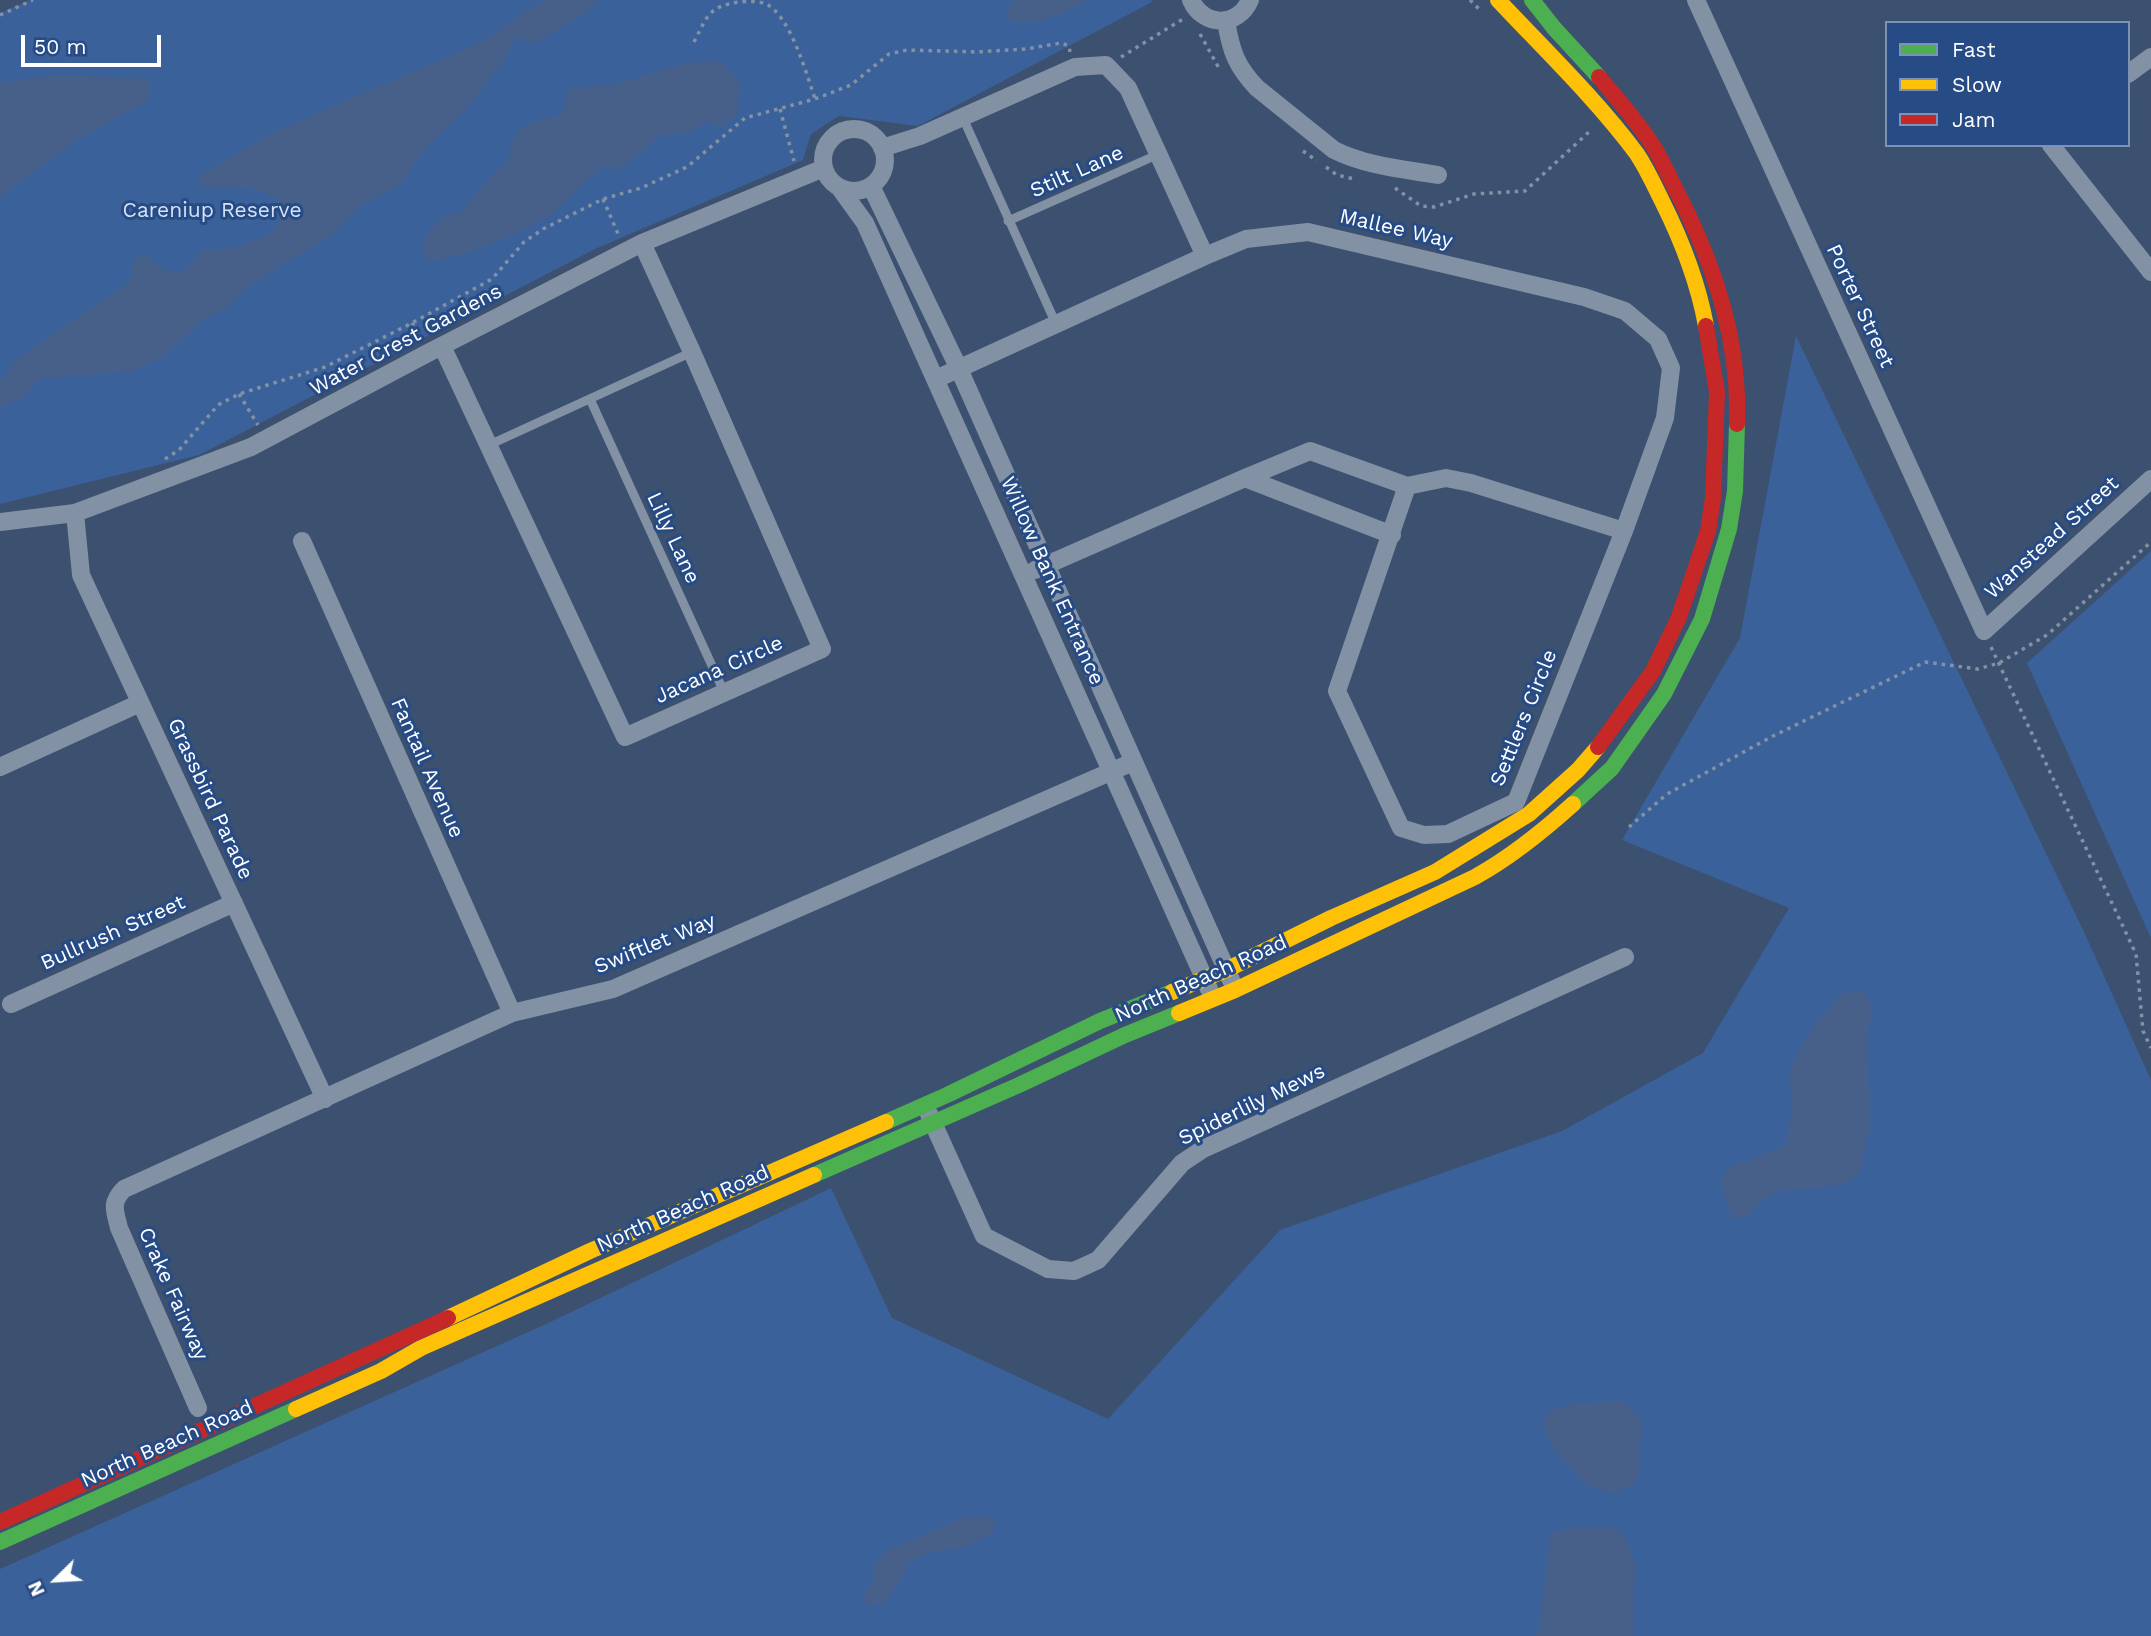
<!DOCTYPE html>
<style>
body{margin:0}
#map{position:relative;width:2151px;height:1636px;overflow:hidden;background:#3c506f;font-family:"Work Sans",sans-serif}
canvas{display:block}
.legend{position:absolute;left:1885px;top:21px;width:245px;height:126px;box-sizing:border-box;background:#264b85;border:2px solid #7d93b6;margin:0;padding:9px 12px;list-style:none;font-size:21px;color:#fff}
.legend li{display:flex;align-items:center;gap:14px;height:35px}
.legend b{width:35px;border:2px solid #7d93b6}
.north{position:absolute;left:21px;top:1545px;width:70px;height:70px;-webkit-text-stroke:5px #264b85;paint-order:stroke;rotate:246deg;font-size:19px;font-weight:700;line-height:28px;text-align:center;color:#fff}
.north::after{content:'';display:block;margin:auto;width:24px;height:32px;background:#fff;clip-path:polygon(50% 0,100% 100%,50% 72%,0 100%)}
.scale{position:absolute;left:21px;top:35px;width:140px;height:32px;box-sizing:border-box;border:4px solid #fff;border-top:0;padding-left:9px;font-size:21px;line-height:24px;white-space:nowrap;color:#fff;-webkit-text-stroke:5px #264b85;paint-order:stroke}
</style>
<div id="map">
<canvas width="2151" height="1636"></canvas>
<ul class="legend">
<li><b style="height:9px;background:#4caf50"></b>Fast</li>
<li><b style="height:9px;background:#ffc107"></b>Slow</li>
<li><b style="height:9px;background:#c62828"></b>Jam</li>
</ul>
<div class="north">N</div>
<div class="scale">50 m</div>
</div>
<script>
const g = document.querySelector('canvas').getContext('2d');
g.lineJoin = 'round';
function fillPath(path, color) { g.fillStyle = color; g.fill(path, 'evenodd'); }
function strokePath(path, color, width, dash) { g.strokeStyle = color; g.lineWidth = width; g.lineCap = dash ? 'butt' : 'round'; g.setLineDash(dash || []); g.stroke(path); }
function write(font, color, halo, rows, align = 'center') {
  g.font = font + ' "Work Sans",sans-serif'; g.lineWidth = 6; g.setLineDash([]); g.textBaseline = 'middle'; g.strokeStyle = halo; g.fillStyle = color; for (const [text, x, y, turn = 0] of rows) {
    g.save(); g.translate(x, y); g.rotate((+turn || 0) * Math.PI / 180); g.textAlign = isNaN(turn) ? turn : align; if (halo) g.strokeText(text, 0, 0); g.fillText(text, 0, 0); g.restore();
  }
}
const green = new Path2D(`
 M30 0H1151L1152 2 918 126 839 116 811 134 803 160 595 249 199 455 0 504V13Z
 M1796 336 2085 934 2151 1080V1636H0V1569L546 1324 831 1188 892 1318 1108 1419 1280 1230 1562 1131 1703 1053 1789 908 1622 840 1740 638Z
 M2151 551V938L2027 663Z`);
const water = new Path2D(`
 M549 0H599L581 16 534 43 515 37 506 57 467 108 430 144 413 165 403 183 360 206 330 236 286 262 242 291 226 308 200 322 162 358 132 371 38 379 24 397 0 408V380L5 379 15 360 129 282 135 258 146 255 163 270 183 272 202 250 232 248 271 234 284 212 276 197 249 188 202 187 199 176 274 132 480 43 531 8Z
 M1015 0H1102L1085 1 1069 11 1039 21H1011L1006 12Z
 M722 61 741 86 736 116 721 127 706 122 685 134 658 135 643 151 617 171 607 166C594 170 568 201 554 212 527 232 462 258 429 261L422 252 427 234 443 217 462 212 497 170 508 161 515 133 535 121 563 114 569 88 612 85 686 63Z
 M56 75 134 78 152 82 146 102 75 141 0 197V83Z
 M1863 990 1872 1007 1867 1037 1870 1129 1859 1173 1845 1183 1819 1188 1782 1190 1759 1202 1750 1214 1733 1219 1727 1205 1721 1180 1730 1167 1786 1145 1791 1112 1790 1067 1812 1029 1841 994Z
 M1625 1401 1641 1420 1640 1457 1637 1482 1613 1493 1586 1485 1551 1445 1544 1427 1545 1414 1565 1405Z
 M989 1516 996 1524 991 1534 967 1546 928 1553 908 1563 898 1585 884 1603 867 1606 864 1592 874 1582 873 1568 884 1552 962 1518Z
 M1576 1527H1610L1625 1536 1635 1565 1633 1636H1535L1539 1631 1551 1533Z`);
const path = new Path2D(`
 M1470 0 1479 9
 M0 15 33 0
 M1200 34 1220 70
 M694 42C708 15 708 7 739 2 747 1 760 1 766 4 790 15 807 75 815 99
 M1121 57 1183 19
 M780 109 794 161
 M1303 151 1317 161
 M1326 167 1337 175 1354 179
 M1395 188 1421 206 1434 207 1474 194 1525 191 1590 131
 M603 199 619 236
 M412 323 418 337
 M239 394 258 425
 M165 459 179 450 218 405 239 394 325 367 412 323 492 279 524 242 543 229 603 199 641 188 687 167 745 118 815 99 851 85 889 54 907 50 977 52 1026 49 1061 43 1069 46 1070 52
 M1991 647 2136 954 2143 1031 2151 1048
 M1629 827 1667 794 1771 737 1925 662 1978 669 1999 663 2047 635 2151 542`);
const lane = new Path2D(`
 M963 118 1056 324
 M1008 221 1159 154
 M590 399 724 692
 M489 445 692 352`);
const street = new Path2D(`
 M1191 0C1203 27 1238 28 1250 0
 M1696 0 1984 631 2151 479
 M1226 21C1231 51 1236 66 1257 88L1334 150C1366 166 1403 169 1438 175
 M2128 74 2151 57
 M823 160a31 31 0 1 1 62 0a31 31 0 1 1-62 0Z
 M2051 145 2151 272
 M882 148 920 136 1075 67 1106 65 1128 88 1205 256
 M871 186 959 369 1231 980
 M839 187 865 223 1209 989
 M442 346 625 737 822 649 692 352 642 243
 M936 379 1205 256 1246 239 1308 232 1584 297 1625 311 1658 339 1671 368 1665 418 1624 531
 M1245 478 1392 535
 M1446 478 1471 483 1624 531 1516 802 1448 834 1424 835 1401 828 1337 691 1407 486Z
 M75 513 81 575 325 1099
 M0 522 75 513 251 447 426 354 642 243 824 168
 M302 541 512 1013
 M1035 570 1245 478 1310 451 1407 486
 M0 767 140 703
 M11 1004 234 903
 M929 1114 984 1236 1048 1269 1074 1271 1098 1260 1182 1163 1203 1149 1625 957
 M198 1408 119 1228C115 1211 110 1203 124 1189L512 1013 613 989 1133 762`);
const fast = new Path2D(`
 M1532 0 1554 28 1599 77
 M1573 804 1612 768 1664 694 1702 619 1729 529 1735 491 1737 424
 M886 1122 947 1095 1100 1021 1172 992
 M814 1175 1019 1085 1125 1035 1179 1013
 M0 1542 296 1409`);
const slow = new Path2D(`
 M1498 0C1545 50 1596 99 1637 154 1647 169 1654 185 1662 201 1682 241 1698 282 1706 326
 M1172 992 1226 970 1331 918 1435 872 1529 814 1578 770 1598 747
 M1179 1013 1235 990 1475 877C1511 857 1542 832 1573 804
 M448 1318 590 1251 886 1122
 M296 1409 381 1371 421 1348 814 1175`);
const jam = new Path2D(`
 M1599 77C1618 100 1639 123 1655 149 1663 163 1670 178 1677 192 1715 266 1740 341 1737 424
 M1598 747 1653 671 1679 617 1708 531 1713 498 1717 392 1706 326
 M0 1522 448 1318`);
const streetNames = [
 ["Stilt Lane",1077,172,-24],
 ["Mallee Way",1396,229,13],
 ["Porter Street",1860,306,65],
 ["Water Crest Gardens",406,340,-28],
 ["Lilly Lane",673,538,65],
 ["Wanstead Street",2052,538,-42],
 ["Willow Bank Entrance",1052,581,66],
 ["Jacana Circle",719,670,-24],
 ["Settlers Circle",1524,718,-68],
 ["Fantail Avenue",427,768,66],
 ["Grassbird Parade",210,799,65],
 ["Bullrush Street",113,933,-24],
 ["Swiftlet Way",655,944,-22],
 ["North Beach Road",1201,979,-24],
 ["Spiderlily Mews",1252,1105,-26],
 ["North Beach Road",683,1209,-24],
 ["Crake Fairway",173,1294,66],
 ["North Beach Road",167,1444,-24]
];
const parkNames = [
 ["Careniup Reserve",212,211]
];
fillPath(green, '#3b619b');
fillPath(water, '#476089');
strokePath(path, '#8391a5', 3.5, [3.5, 5]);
strokePath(lane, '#8391a5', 9);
strokePath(street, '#8391a5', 18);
strokePath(fast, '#4caf50', 16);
strokePath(slow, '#ffc107', 16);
strokePath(jam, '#c62828', 16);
write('21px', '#fff', '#264b85', streetNames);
write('21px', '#d4e2f6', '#264b85', parkNames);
</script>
